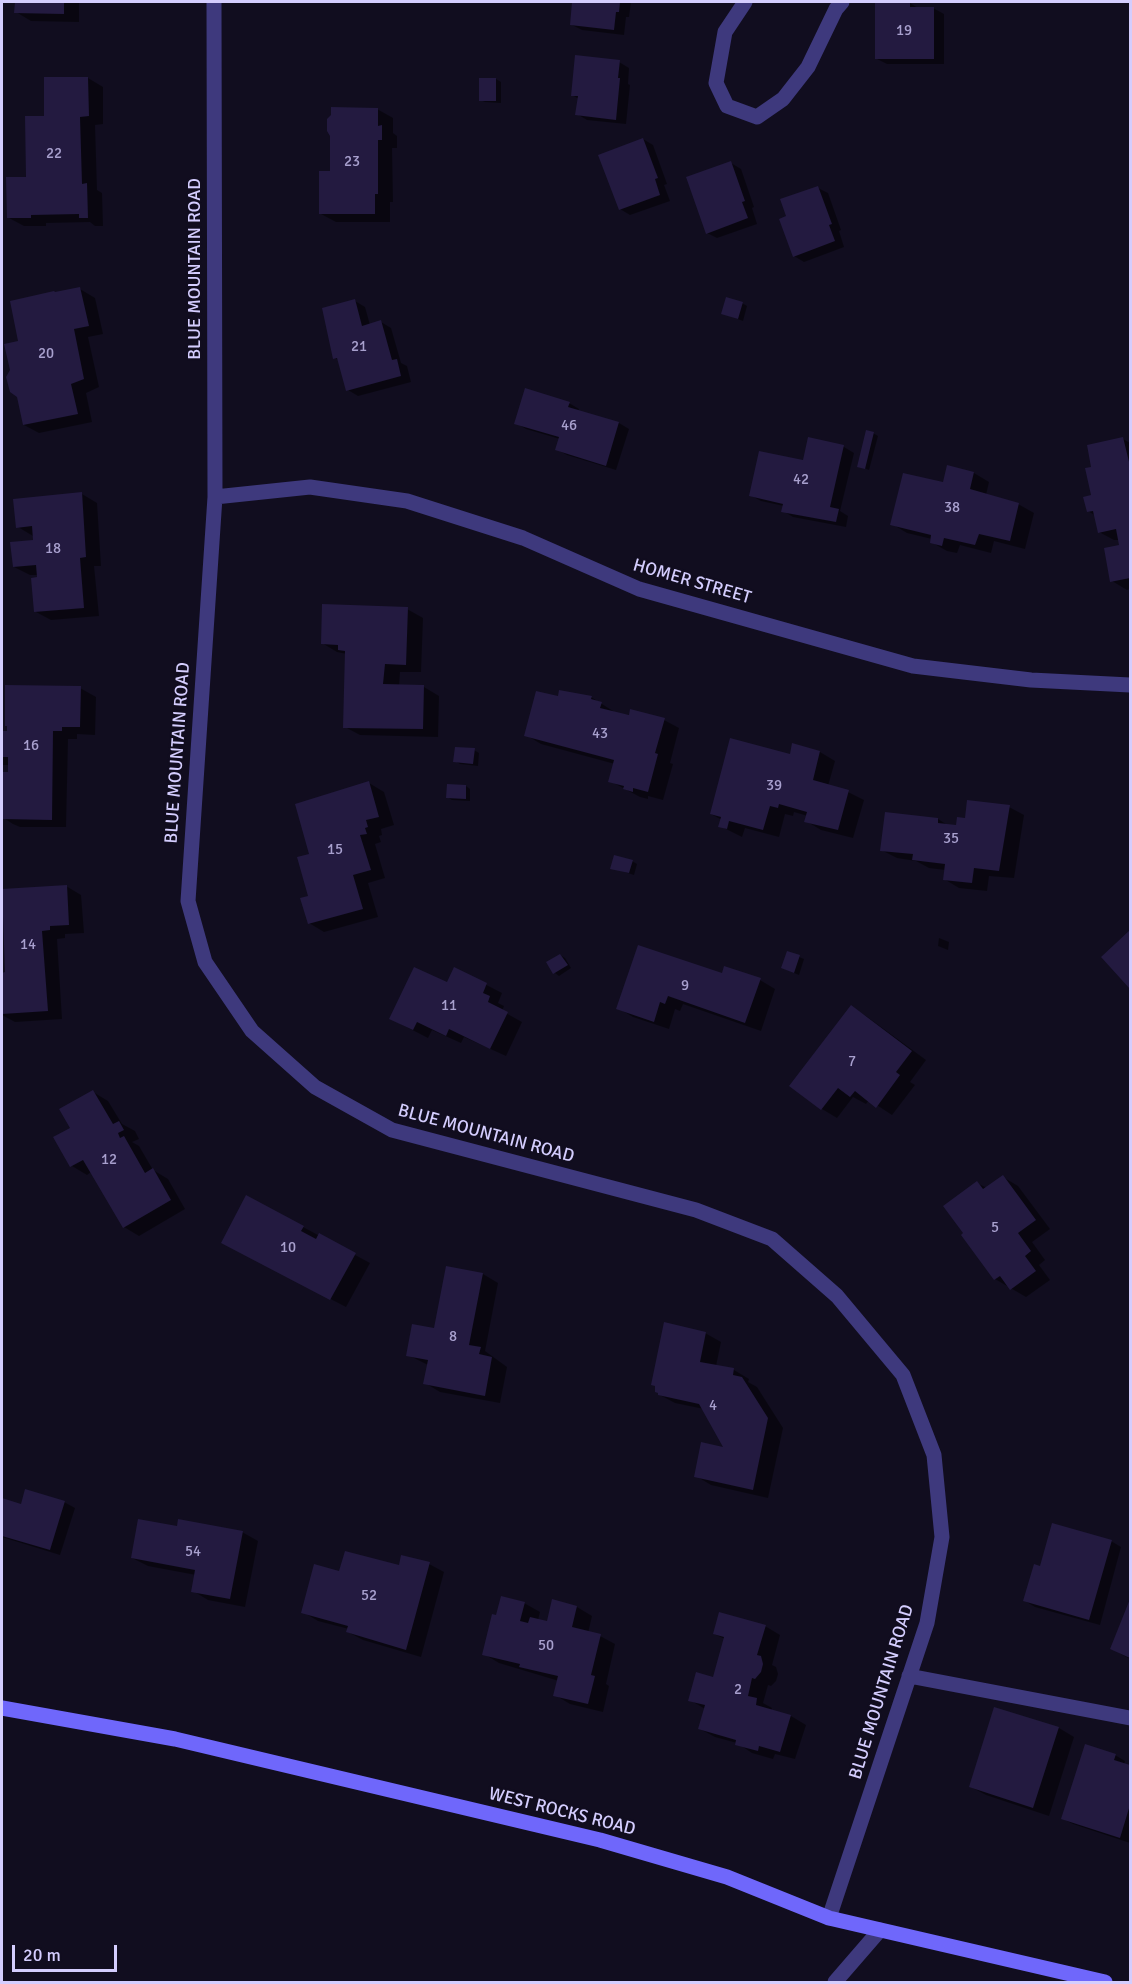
<!DOCTYPE html>
<style>
body{margin:0}
#map{position:relative;width:1132px;height:1984px;overflow:hidden;background:#110d1f;font-family:Signika,sans-serif}
canvas{display:block}
.frame{position:absolute;inset:0;border:3px solid #d4cdfe;pointer-events:none}
.scale{position:absolute;left:12px;top:1945px;width:105px;height:27px;box-sizing:border-box;border:3px solid #d4cdfe;border-top:0;padding-left:8px;font-size:18px;line-height:21px;white-space:nowrap;color:#d4cdfe;-webkit-text-stroke:4px #110d1f;paint-order:stroke}
</style>
<div id="map">
<canvas width="1132" height="1984"></canvas>
<div class="frame"></div>
<div class="scale">20 m</div>
</div>
<script>
const g = document.querySelector('canvas').getContext('2d');
g.lineJoin = 'round';
function fillPath(path, color) { g.fillStyle = color; g.fill(path, 'evenodd'); }
function strokePath(path, color, width, dash) { g.strokeStyle = color; g.lineWidth = width; g.lineCap = dash ? 'butt' : 'round'; g.setLineDash(dash || []); g.stroke(path); }
function write(font, color, halo, rows, align = 'center') {
  g.font = font + ' Signika,sans-serif'; g.lineWidth = 4.5; g.setLineDash([]); g.textBaseline = 'middle'; g.strokeStyle = halo; g.fillStyle = color; for (const [text, x, y, turn = 0] of rows) {
    g.save(); g.translate(x, y); g.rotate((+turn || 0) * Math.PI / 180); g.textAlign = isNaN(turn) ? turn : align; if (halo) g.strokeText(text, 0, 0); g.fillText(text, 0, 0); g.restore();
  }
}
const shadow = new Path2D(`
 M16 2H79V22L31 21 16 12Z
 M574 2H631L629 17H626L624 35 582 30 572 25Z
 M910 3 918 8H933L944 14V64H887L877 59Z
 M619 62 629 68 628 84 630 85 626 124 587 120 577 114 579 99 572 95Z
 M88 78 103 87V124L95 125 97 190 102 193 103 226H95L90 222 46 223V226H24L9 218 28 178 46 117Z
 M480 79H496L501 82V103L485 102 480 100Z
 M377 109 393 118V133L397 136V148H392L393 202H390V222H336L321 214 332 172Z
 M643 139 653 145 667 184 664 185 670 201 630 215 620 209Z
 M731 163 741 169 754 207 752 208 757 224 717 238 707 233Z
 M818 188 828 193 841 230 839 231 844 247 804 262 794 256 788 217Z
 M80 289 95 298 103 334 88 337 99 387 86 393 92 422 39 433 24 425 20 342Z
 M355 301 365 307 370 325 381 322 391 328 401 363 407 366 411 382 358 396 348 390 340 361 335 358Z
 M742 303 747 306 743 321 727 315Z
 M569 403 579 409 578 411 619 423 629 429 616 470 567 455 556 449 560 439 526 429 516 423Z
 M873 433 878 436 869 470 859 466Z
 M810 439 844 447 854 453 840 511 848 516 846 527 793 517 783 511 784 506 761 501 750 495 804 462Z
 M1123 439 1130 443V589L1127 590 1112 581 1121 547 1120 540H1114L1099 532 1096 516 1088 511 1093 496V468Z
 M948 467 974 473 989 482 986 495 1018 504 1034 513 1025 549 994 541 991 553 960 545 957 553 947 551 931 542 932 539 907 533 892 524 944 484Z
 M82 494 97 503 101 566H94L99 616 51 620 36 612 38 575H30L14 567 35 541 33 536 18 527Z
 M407 609 423 618 421 672H400L399 686 424 687 439 696 438 737 360 735 345 727 347 654 337 652 322 643Z
 M80 688 96 697 95 735 77 734V739H68L66 827H20L13 824 2 817V801H4L9 765H2V733H8Z
 M591 697 616 713 664 720 679 728 670 763 673 764 663 800 648 796V799L640 797 610 781 615 764 541 744 526 735 559 698Z
 M793 745 820 752 835 761 828 786 848 792 864 800 853 838 821 830 806 821 808 816 794 812 793 816 785 814 779 837 745 828 742 837 720 826 722 820 711 814 791 756Z
 M474 750 479 753 478 766 460 764 455 761Z
 M369 783 384 792 394 825 381 829 382 835 379 836 381 842 375 844 385 878 368 883 378 917 324 932 309 923 311 855Z
 M466 786 470 789V801L452 800 447 797Z
 M1009 807 1024 815 1014 878 989 876 987 891 959 888 944 879 945 870 929 868 916 861 897 858 881 850 938 819 949 826 957 827 966 820Z
 M632 861 637 864 634 875 612 868Z
 M66 886 81 895 84 933 65 934V938L57 939 62 1019 15 1022 2 1015V974H7L2 890Z
 M1130 932V986L1103 957Z
 M939 938 949 942 948 950 938 946Z
 M560 955 565 958 571 968 559 976 555 973Z
 M799 957 804 959 799 975 782 968Z
 M455 969 502 993 498 1003 504 1006 502 1011 522 1022 506 1056 464 1037 461 1043 432 1030 428 1038 391 1019 447 984Z
 M723 975 760 980 775 989 761 1031 683 1004 680 1011 675 1009 669 1029 633 1017 618 1008Z
 M851 1007 866 1016 926 1060 910 1082 915 1085 892 1115 869 1100 866 1104 853 1097 837 1118 822 1109 791 1086Z
 M93 1092 108 1101 122 1124 135 1131 139 1139 132 1142 139 1146 153 1170 168 1179 185 1209 139 1236 124 1227 91 1172 87 1175 72 1166V1128Z
 M1003 1177 1018 1186 1050 1229 1032 1242 1045 1260 1039 1265 1050 1280 1026 1297 995 1279 963 1235 977 1183 987 1188Z
 M303 1227 370 1263 346 1307 238 1251Z
 M483 1274 498 1283 485 1351 507 1367 500 1403 440 1392 425 1383 428 1365 408 1355 435 1330Z
 M705 1333 721 1342 716 1366 734 1370 749 1379 748 1382 757 1387 783 1428 768 1498 711 1485 696 1476 726 1449 704 1409 675 1403 660 1395Z
 M2 1500 22 1506 64 1502 75 1508 60 1555 2 1537Z
 M178 1528 242 1532 258 1541 245 1607 208 1600 193 1591 196 1575 148 1566 132 1558Z
 M1111 1541 1121 1547 1100 1625 1035 1607 1025 1601 1041 1568Z
 M429 1564 444 1572 421 1657 363 1640 348 1632 349 1629 318 1621 303 1612 340 1573Z
 M524 1603 540 1612 538 1620 548 1623 577 1607 592 1616 588 1633 600 1636 615 1644 606 1684 609 1686 603 1712 570 1704 555 1695 559 1681 499 1663 484 1654 498 1617Z
 M1130 1603V1659L1112 1649Z
 M765 1626 780 1635 772 1665 776 1667 778 1674 776 1681 771 1686 768 1685 763 1703 772 1708 771 1711 791 1716 806 1725 795 1759 775 1754 773 1759 752 1753 737 1743 715 1737 700 1729 705 1709 690 1700 714 1679 725 1639 714 1634Z
 M1059 1728 1074 1737 1049 1816 986 1795 971 1787Z
 M1115 1755 1125 1761 1124 1765 1130 1767V1843L1073 1824 1063 1819Z`);
const building = new Path2D(`
 M15 2H64V14L14 13Z
 M572 2H620L619 12H616L614 30 570 25Z
 M875 2H910V7H934V59H875Z
 M575 55 620 60 618 78H620L616 120 575 115 578 96H571Z
 M44 77H88L89 116 80 117 82 184 87 183 88 218H79V214L31 215V218H7L6 177H26L25 116H44Z
 M479 78H496V101H479Z
 M331 107 378 108V126L382 125V140H378V194H375V214H319V171H330V136L327 131V119L331 115Z
 M643 138 658 178 655 179 660 195 619 210 598 155Z
 M731 161 745 201 742 202 748 218 706 234 686 177Z
 M818 186 832 224 829 225 835 241 793 257 779 219 786 216 780 199Z
 M80 287 89 326 74 329 84 379 71 384 78 414 23 425 17 397 10 392 6 377 10 370 4 344 18 341 10 301 54 291 55 292Z
 M726 297 743 302 738 319 721 314Z
 M355 299 362 326 381 320 392 360 397 359 401 376 346 391 337 358 333 359 322 308Z
 M525 388 570 402 568 407 619 422 606 466 555 450 559 437 514 424Z
 M866 430 874 432 865 469 857 467Z
 M808 437 844 445 830 507 839 509 836 522 781 512 783 504 749 496 759 451 803 460Z
 M1123 437 1130 466V578L1110 582 1104 548 1119 545 1116 529 1098 533 1093 511 1087 512 1083 497 1091 495 1085 468 1091 467 1087 445Z
 M947 465 974 472 970 489 1019 503 1010 541 979 534 975 545 944 538 942 546 930 543 931 535 890 525 903 473 943 482Z
 M82 492 86 557 80 558 84 608 34 612 31 578 37 577 36 565 13 567 10 542 33 540 32 526 16 528 13 499Z
 M322 604 408 607 406 665 385 664 383 684 424 685 423 729 343 728 345 651 338 650V645L321 644Z
 M5 685 81 686 80 727H62V731H53L52 820 3 819 2 816 3 772H8V757H2V731H7V726H5Z
 M559 690 592 696 591 699 602 702 600 708 629 715 630 709 665 718 655 753 658 754 648 792 633 788V792L623 789 624 786 608 782 614 760 524 736 536 691 558 696Z
 M730 738 790 754 792 743 820 751 813 780 849 790 838 830 804 822 807 812 779 804 778 808 770 806 763 830 729 821 727 829 718 827 721 817 710 814Z
 M455 747 475 748 473 764 453 762Z
 M369 781 379 817 366 820 368 827 365 828 367 834 360 835 371 870 353 875 363 909 308 924 300 898 308 896 297 857 309 854 295 804Z
 M447 784 466 785V799L446 798Z
 M967 800 1010 805 999 871 974 868 972 883 943 880 945 864 912 860 913 854 880 851 885 812 938 818V823L956 825 957 817 965 818Z
 M614 855 633 860 629 873 610 869Z
 M67 885 69 925 50 926V930L42 931 48 1011 2 1014V973L5 972 2 889Z
 M1130 930V989L1101 957Z
 M638 945 722 973 724 966 761 978 745 1023 668 996 665 1004 660 1002 654 1022 616 1009Z
 M787 951 800 955 794 973 781 968Z
 M560 954 568 965 553 974 546 962Z
 M414 967 447 982 454 967 487 983 483 993 490 996 488 1002 508 1012 490 1049 449 1029 446 1036 417 1022 413 1030 389 1019Z
 M851 1005 912 1051 896 1072 900 1075 876 1108 855 1091 850 1097 838 1088 821 1110 789 1086Z
 M93 1090 113 1124 119 1121 124 1130 118 1133 120 1138 124 1136 145 1173 153 1168 171 1200 123 1228 83 1160 70 1167 53 1137 70 1128 59 1109Z
 M1003 1175 1036 1220 1018 1233 1031 1251 1025 1256 1036 1271 1010 1290 1000 1276 994 1280 961 1235 963 1233 943 1206 977 1181 983 1189Z
 M246 1195 304 1226 301 1231 316 1239 319 1233 356 1253 330 1300 221 1243Z
 M446 1266 483 1273 469 1345 481 1347 479 1354 492 1357 485 1396 423 1384 428 1360 406 1356 412 1324 434 1328Z
 M664 1322 706 1332 700 1362 734 1368 733 1375 742 1377 768 1418 753 1490 694 1477 701 1442 723 1447 699 1404 658 1395V1393L655 1392V1386L651 1385Z
 M25 1489 65 1501 50 1550 2 1536V1498L21 1504Z
 M138 1519 177 1526 178 1519 243 1531 230 1599 191 1592 195 1570 131 1558Z
 M1052 1523 1112 1540 1089 1620 1023 1601 1034 1564 1040 1566Z
 M345 1551 399 1565 401 1555 430 1562 406 1650 346 1632 348 1626 301 1613 314 1564 339 1571Z
 M501 1596 525 1602 520 1621 528 1623 530 1617 547 1621 552 1599 577 1606 572 1627 601 1634 591 1675 595 1676 588 1704 553 1696 558 1676 519 1667 520 1664 482 1655 492 1614 496 1615Z
 M1130 1599V1658L1110 1649Z
 M719 1612 766 1625 757 1655 761 1656 763 1664 761 1672 755 1679 752 1678 748 1696 757 1698 756 1705 791 1715 780 1752 759 1746 758 1751 735 1745 736 1740 698 1729 705 1705 688 1701 696 1672 713 1677 724 1637 713 1634Z
 M994 1707 1059 1727 1033 1808 969 1787Z
 M1085 1744 1116 1754 1114 1760 1130 1765V1805L1120 1838 1061 1819Z`);
const lane = new Path2D(`
 M745 2 725 32 716 83 727 106 757 117 783 99 808 67 836 9 842 2`);
const street = new Path2D(`
 M214 2 215 497 188 901 205 962 252 1031 315 1087 392 1130 696 1210 772 1239 837 1296 903 1375 934 1455 942 1537 927 1623 829 1918
 M215 497 310 487 407 501 523 538 639 589 913 666 1031 680 1130 685
 M909 1676 1130 1718
 M835 1982 880 1930`);
const secondary = new Path2D(`
 M2 1708 175 1739 600 1840 727 1877 829 1918 1105 1982`);
const numberNames = [
 ["19",904,31],
 ["22",54,154],
 ["23",352,162],
 ["21",359,347],
 ["20",46,354],
 ["46",569,426],
 ["42",801,480],
 ["38",952,508],
 ["18",53,549],
 ["43",600,734],
 ["16",31,746],
 ["39",774,786],
 ["35",951,839],
 ["15",335,850],
 ["14",28,945],
 ["9",685,986],
 ["11",449,1006],
 ["7",852,1062],
 ["12",109,1160],
 ["5",995,1228],
 ["10",288,1248],
 ["8",453,1337],
 ["4",713,1406],
 ["54",193,1552],
 ["52",369,1596],
 ["50",546,1646],
 ["2",738,1690]
];
const streetNames = [
 ["BLUE MOUNTAIN ROAD",195,269,-90],
 ["HOMER STREET",692,582,16],
 ["BLUE MOUNTAIN ROAD",178,753,-86],
 ["BLUE MOUNTAIN ROAD",486,1134,15],
 ["BLUE MOUNTAIN ROAD",882,1692,-73],
 ["WEST ROCKS ROAD",562,1812,14]
];
fillPath(shadow, '#0007');
fillPath(building, '#231a40');
strokePath(lane, '#3e397d', 15);
strokePath(street, '#3e397d', 15);
strokePath(secondary, '#6f67fb', 15);
write('15px', '#a8a0ce', null, numberNames);
write('18px', '#d4cdfe', '#110d1f', streetNames);
</script>
